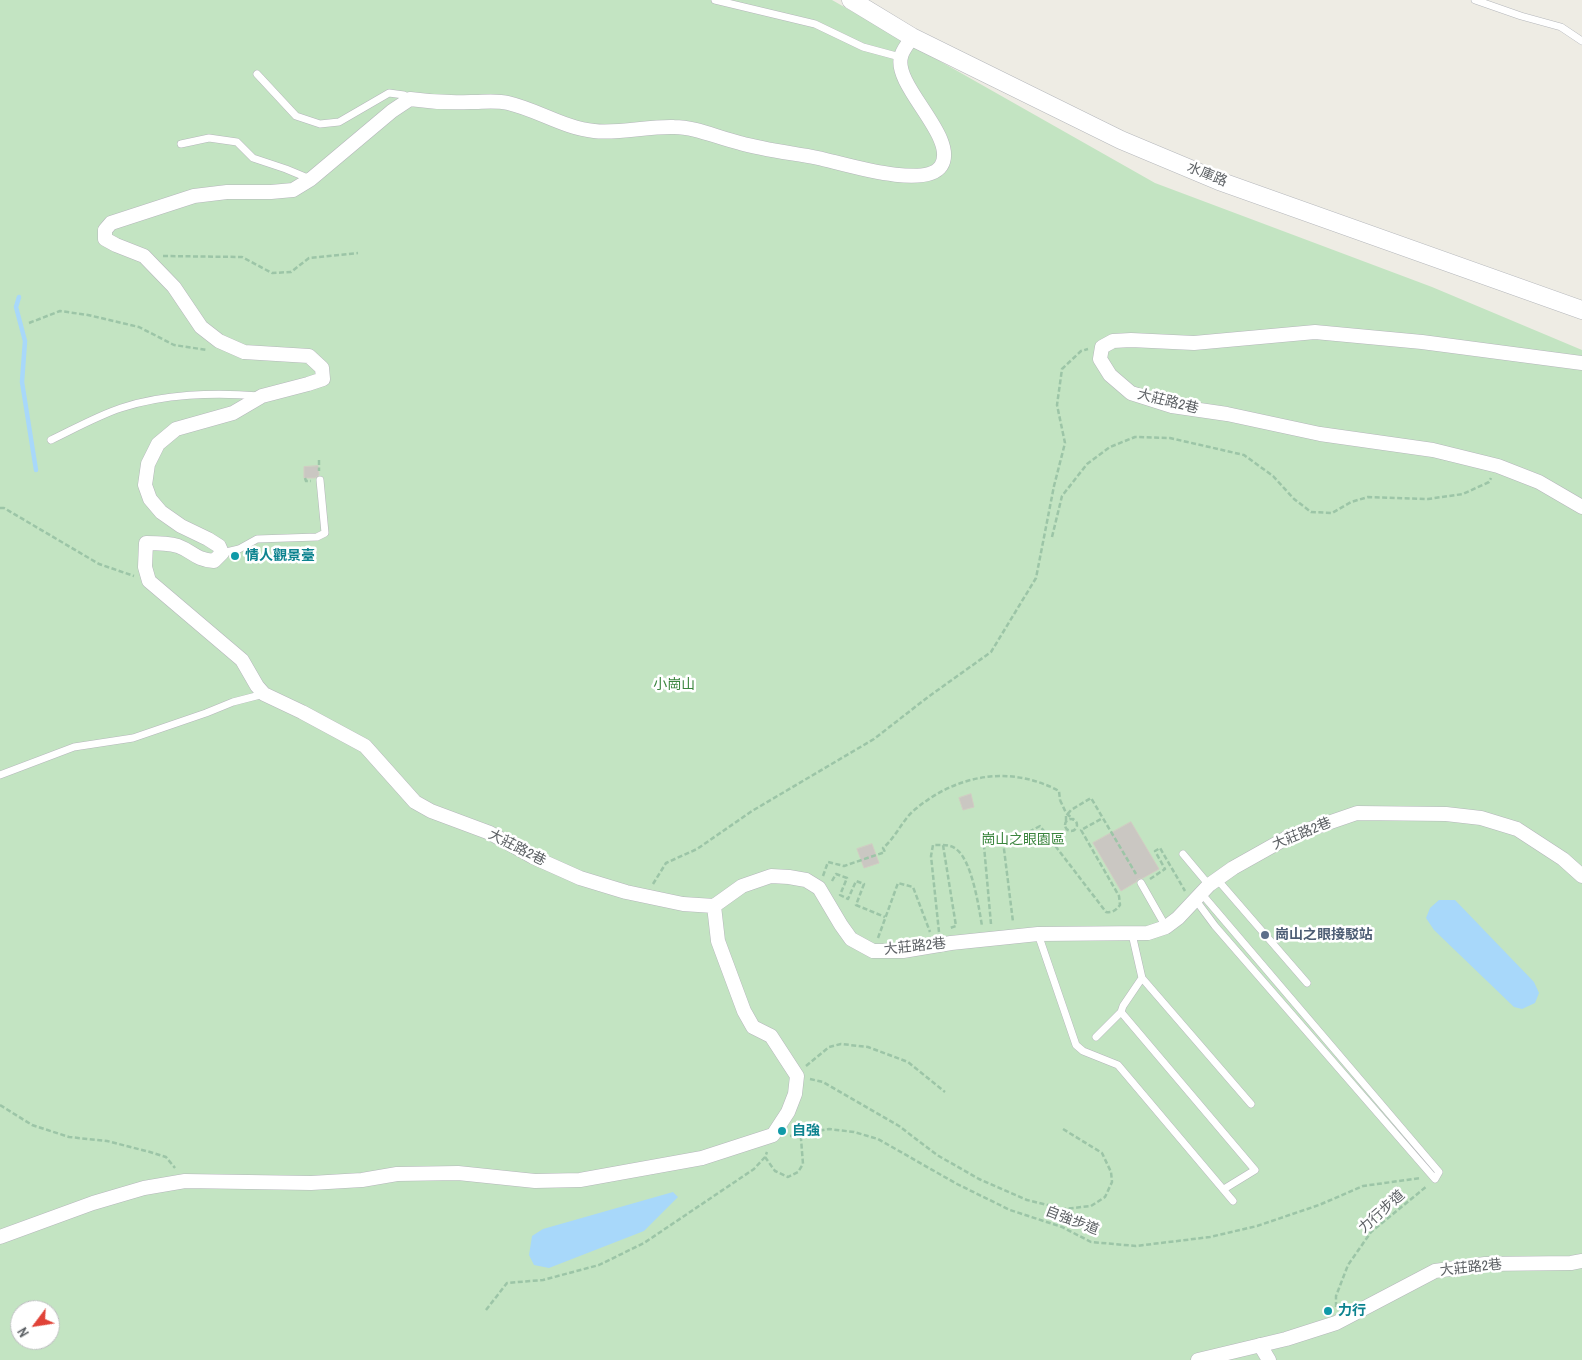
<!DOCTYPE html>
<meta charset="utf-8">
<style>
body{margin:0}
#map{position:relative;width:1582px;height:1360px;overflow:hidden;background:#eeece4;font-family:"Archivo Narrow",sans-serif}
canvas{display:block}
.north{position:absolute;left:10px;top:1300px;width:50px;height:50px;box-sizing:border-box;background:#fff;border:1px solid #bebfc1;border-radius:50%;rotate:239deg;font-size:14px;font-weight:700;line-height:20px;text-align:center;color:#5c6064}
.north::after{content:'';display:block;margin:auto;width:18px;height:22px;background:#e04338;clip-path:polygon(50% 0,100% 100%,50% 72%,0 100%)}
</style>
<div id="map">
<canvas width="1582" height="1360"></canvas>
<div class="north">N</div>
</div>
<script>
const g = document.querySelector('canvas').getContext('2d');
g.lineJoin = 'round';
function fillPath(path, color) { g.fillStyle = color; g.fill(path, 'evenodd'); }
function strokePath(path, color, width, dash) { g.strokeStyle = color; g.lineWidth = width; g.lineCap = dash ? 'butt' : 'round'; g.setLineDash(dash || []); g.stroke(path); }
function write(font, color, halo, rows, align = 'center') {
  g.font = font + ' "Archivo Narrow","Noto Sans TC",sans-serif'; g.lineWidth = 5; g.setLineDash([]); g.textBaseline = 'middle'; g.strokeStyle = halo; g.fillStyle = color; for (const [text, x, y, turn = 0] of rows) {
    g.save(); g.translate(x, y); g.rotate((+turn || 0) * Math.PI / 180); g.textAlign = isNaN(turn) ? turn : align; if (halo) g.strokeText(text, 0, 0); g.fillText(text, 0, 0); g.restore();
  }
}
const green = new Path2D(`
 M0 0H832L1155 183 1432 287 1582 350V1360H0ZM20 1310H50V1340H20Z`);
const water = new Path2D(`
 M1439 900H1455L1534 982 1539 993 1535 1003 1522 1009 1514 1007 1434 930 1426 918 1430 908Z
 M673 1192 678 1197 644 1231 549 1268 534 1265 529 1255 532 1236 543 1229Z`);
const stream = new Path2D(`
 M19 297 16 307 25 341 22 382 36 470`);
const building = new Path2D(`
 M318 466 319 475 315 478H304V467Z
 M971 794 974 807 963 810 959 798Z
 M1131 822 1159 869 1143 878 1138 879 1136 882 1121 891 1093 843Z
 M872 844 879 863 864 868 857 849Z`);
const path = new Path2D(`
 M163 256 242 257 272 273 291 272 309 258 358 253
 M29 323 60 311 88 315 139 327 174 345 207 350
 M319 460V471
 M305 478 306 481H311
 M0 508H4L99 564 134 576
 M1052 537 1062 496 1087 464 1110 447 1135 437 1170 438 1244 455 1273 476 1294 499 1311 512 1332 513 1351 502 1368 497 1428 499 1463 494 1489 482 1491 478
 M1065 825a6 6 0 1 1 12 0a6 6 0 1 1-12 0Z
 M1066 821V816L1071 810 1091 798 1136 874
 M1003 841 1013 922
 M943 845 956 926 950 928
 M823 876 828 862 844 866 885 852 883 848C895 838 901 823 912 812 954 775 1009 764 1059 791L1060 800
 M1150 879 1165 869 1155 851 1160 848 1185 891
 M832 881 836 874 847 878 840 895 848 899 856 881 864 884 856 905 885 917
 M653 884 666 863 697 849 752 811 874 739 928 697 991 652 1036 578 1054 486 1065 443 1057 405 1062 369 1081 351 1088 349
 M991 924 984 846 994 840 1012 841 1040 826 1106 912C1113 913 1116 910 1120 905L1119 896 1081 830 1103 818
 M939 932 931 856 933 845C941 845 950 844 956 849 972 860 979 908 982 926
 M878 938 898 883 913 887 930 932
 M806 1066 829 1047 841 1044 868 1047 908 1062 945 1092
 M810 1079 823 1082 899 1126 937 1155 979 1179 1027 1200 1064 1209 1091 1206 1105 1197 1112 1182 1111 1172 1102 1153 1063 1129
 M0 1105 32 1125 69 1137 107 1141 150 1152 166 1157 175 1168
 M790 1136 829 1129 854 1132 878 1139 957 1184 1010 1210 1062 1227 1091 1242 1136 1246 1210 1237 1257 1226 1319 1205 1363 1186 1421 1178
 M765 1157 775 1171 788 1177 798 1172 803 1164 801 1139 803 1133
 M1336 1307V1296L1348 1265 1371 1232 1427 1186
 M486 1310 507 1283 543 1280 599 1265 644 1243 754 1169 765 1157 767 1152`);
const service = new Path2D(`
 M715 0 815 24 863 47 900 57
 M1475 0 1521 16 1561 27 1582 41
 M257 74 296 116 320 124 339 122 389 93 404 95 410 99
 M181 144 209 138 237 142 253 158 286 169 310 179
 M51 440C74 429 97 416 121 408 163 394 215 392 259 396
 M222 553 239 549 257 539 317 537 325 533 320 480
 M0 775 74 747 133 738 206 713 233 702 264 694
 M1183 854 1209 885
 M1216 878 1307 983
 M1141 883 1166 927
 M1195 899 1215 926 1435 1179 1439 1172 1201 893
 M1038 934 1076 1045 1083 1051 1118 1065 1233 1201
 M1142 978 1251 1104
 M1121 1012 1255 1170 1224 1189
 M1096 1037 1121 1012 1123 1006 1142 978 1132 934`);
const minor = new Path2D(`
 M912 37C909 43 902 50 901 57 893 86 959 138 941 166 925 190 842 163 818 158 792 153 765 150 740 143 718 138 696 127 674 127 649 126 618 134 594 131 564 128 538 110 508 103 496 100 483 102 471 102 450 103 431 102 410 99L392 111 311 179 293 190 271 192H227L194 196 111 223 105 230V239L116 245 144 256 174 287 201 327 219 341 244 352 309 356 322 368 323 379 308 384 262 396 233 413 176 429 158 444 148 464 145 485 150 499 161 512 181 526 208 539 219 546 222 553 214 561C194 559 194 552 178 546 168 543 156 543 146 543L145 567 149 581 242 660 257 686 264 694 302 712 365 746 415 802 431 811 490 833 533 857 580 878 626 892 683 904 714 906 742 886 771 876 789 877 806 880 819 888 841 925 851 939 873 951H903L951 943 1038 934 1148 933 1166 927 1178 918 1209 885 1233 868 1290 836 1357 813 1446 814 1481 818 1517 829 1563 859 1582 876
 M1582 363 1422 342 1315 332 1194 343 1131 340 1113 341 1102 347 1100 359 1110 375 1131 393 1172 406 1227 414 1320 434 1433 450 1498 466 1539 482 1582 507
 M0 1237 93 1203 144 1188 185 1181 311 1183 362 1180 397 1174 458 1173 535 1181 580 1180 702 1158 773 1135 788 1112 795 1094 797 1076 771 1036 753 1027 744 1011 718 941 714 906
 M1260 1345 1269 1360
 M1198 1360 1286 1339 1336 1323 1435 1271 1485 1264 1571 1263 1582 1261`);
const tertiary = new Path2D(`
 M851 0 912 37 1121 140 1219 181 1582 310`);
const pathBridge = new Path2D(`
 M1060 800 1066 813 1074 820`);
const markers = [
 [235,556,5,"#0f9aa8"],
 [1265,935,5,"#5c6f8a"],
 [782,1131,5,"#0f9aa8"],
 [1328,1311,5,"#0f9aa8"]
];
const streetNames = [
 ["水庫路",1207,175,22],
 ["大莊路2巷",1168,402,14],
 ["大莊路2巷",1302,834,-22],
 ["大莊路2巷",517,848,27],
 ["大莊路2巷",915,947,-6],
 ["力行步道",1382,1212,-42],
 ["自強步道",1072,1221,21],
 ["大莊路2巷",1471,1268,-6]
];
const cultureNames = [
 ["情人觀景臺",245,556],
 ["自強",792,1131],
 ["力行",1338,1311]
];
const parkNames = [
 ["小崗山",674,685],
 ["崗山之眼園區",1023,840]
];
const serviceNames = [
 ["崗山之眼接駁站",1275,935]
];
fillPath(green, '#c3e4c2');
fillPath(water, '#a8d8fa');
strokePath(stream, '#a8d8fa', 4.5);
fillPath(building, '#cac7c2');
strokePath(building, '#d2cdc3', 1);
strokePath(service, '#b5b7bb', 8);
strokePath(minor, '#b5b7bb', 15);
strokePath(tertiary, '#b5b7bb', 19);
strokePath(path, '#9cc5a7', 2.5, [5, 2.5]);
strokePath(service, '#fff', 7);
strokePath(minor, '#fff', 14);
strokePath(tertiary, '#fff', 18);
strokePath(pathBridge, '#9cc5a7', 2.5, [5, 2.5]);
for (const [x, y, r, color] of markers) { const dot = new Path2D(); dot.arc(x, y, r, 0, 2 * Math.PI); g.fillStyle = color; g.fill(dot); strokePath(dot, '#fff', 2); }
write('14px', '#5c6064', '#fff', streetNames);
write('bold 14px', '#0d838f', '#fff', cultureNames, 'left');
write('14px', '#3a853d', '#fff', parkNames);
write('bold 14px', '#4e5e75', '#fff', serviceNames, 'left');
</script>
